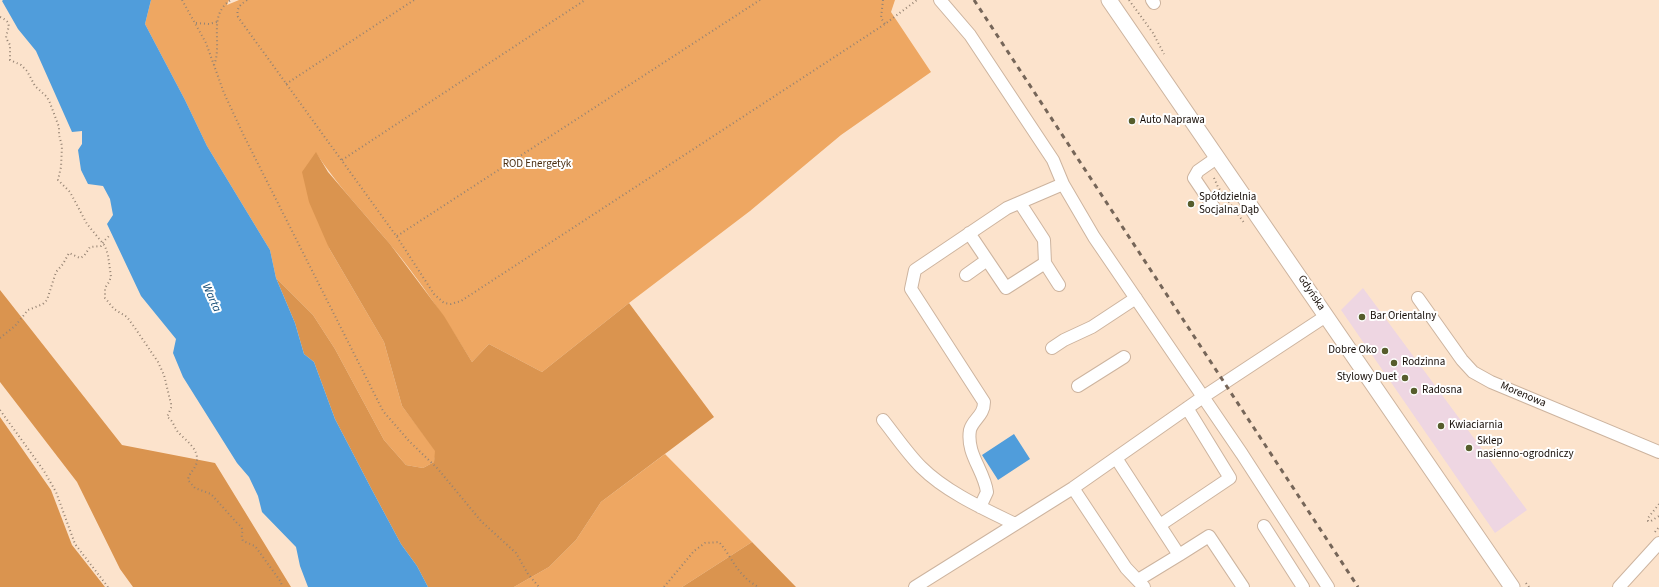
<!DOCTYPE html>
<meta charset="utf-8">
<style>
body{margin:0}
canvas{display:block;background:#fce3cc}
</style>
<canvas width="1659" height="587"></canvas>
<script>
const g = document.querySelector('canvas').getContext('2d');
g.lineJoin = 'round';
function fillPath(path, color) { g.fillStyle = color; g.fill(path, 'evenodd'); }
function strokePath(path, color, width, dash) { g.strokeStyle = color; g.lineWidth = width; g.lineCap = dash ? 'butt' : 'round'; g.setLineDash(dash || []); g.stroke(path); }
function write(font, color, halo, rows, align = 'center') {
  g.font = font + ' "Source Sans 3",sans-serif'; g.lineWidth = 4; g.setLineDash([]); g.textBaseline = 'middle'; g.strokeStyle = halo; g.fillStyle = color; for (const [text, x, y, turn = 0] of rows) {
    g.save(); g.translate(x, y); g.rotate((+turn || 0) * Math.PI / 180); g.textAlign = isNaN(turn) ? turn : align; if (halo) g.strokeText(text, 0, 0); g.fillText(text, 0, 0); g.restore();
  }
}
const commercial = new Path2D(`
 M1363 288 1527 510 1495 533 1341 310Z`);
const green = new Path2D(`
 M151 0H229L227 5 239 0H895L891 12 931 72 841 135 750 211 629 303 542 372 489 344 472 362C447 321 420 280 389 243 364 213 337 185 316 153L329 248 384 342 402 406 436 451 434 462 423 468 406 465 384 440 335 349 313 315 276 278 270 250 207 146 185 100 145 24Z
 M665 454 752 542 682 587H514L549 567 576 540 601 502Z`);
const forest = new Path2D(`
 M316 152 328 172 390 244 444 316 472 362 489 344 542 372 629 303 714 417 601 502 576 540 549 567 514 587H428L417 566 401 544 372 490 335 419 314 362 304 354 295 323 276 278 313 315 335 349 384 440 406 465 423 468 434 462 435 451 402 406 384 342 329 248 309 202 302 172Z
 M0 290 122 445 215 463 291 587H133L120 569 77 482 0 382Z
 M0 417 51 490 72 545 105 587H0Z
 M752 542 796 587H682Z`);
const water = new Path2D(`
 M3 0H151L145 24 185 100 207 146 270 250 276 278 295 323 304 354 314 362 335 419 372 490 401 544 417 566 428 587H308L300 566 296 547 262 512 258 496 249 477 237 463 183 377 173 353 176 339 141 296 107 224 113 215 110 199 103 186 88 184 81 170 78 150 82 144V131L72 132 36 51 18 29 2 1Z
 M1014 434 1030 459 998 480 982 455Z`);
const path = new Path2D(`
 M182 0 206 43 224 93 244 136 383 411 409 441 438 469 481 521 516 553 528 574 539 587
 M247 0C240 5 236 8 238 17L397 237 434 294 444 303 451 304 461 301 885 24 917 0
 M883 0 881 18 885 24
 M1129 0 1153 33 1164 54
 M0 17C14 23 7 28 6 38L10 45V60L21 65 27 71 35 86 47 97 50 103 59 127V135L62 146 61 167 58 180 70 192 87 224 105 246 108 255 111 277 109 282 105 288V298L114 309 127 317 135 328 158 362 164 375 171 404V408L167 417C173 420 174 427 178 432 185 440 198 448 197 460 197 468 189 472 188 480L195 488 211 494 237 523C247 531 239 532 243 541L255 546 281 582 282 587
 M196 23 209 24 217 22
 M214 65C223 43 207 15 231 0
 M286 84 414 0
 M342 160 585 0
 M1214 178 1218 187 1245 224
 M397 236 760 0
 M0 338 15 326 28 310 43 304 47 300 56 272 63 264 69 253 80 258 84 256 90 247 101 246 105 240 110 235
 M0 410 44 471 56 492 75 544 108 587
 M1659 504 1648 518V521H1651L1659 516
 M1655 532 1659 527
 M1526 583 1529 587
 M664 587 694 551 705 543 719 542C729 553 734 567 745 577 748 581 754 584 758 587`);
const minor = new Path2D(`
 M940 0 970 35 1053 160 1063 184 1094 237 1242 454 1328 587
 M1152 0 1154 3
 M1020 203 1044 240 1045 263 1059 285
 M1213 206 1194 178 1198 171 1218 157
 M969 233 1006 288 1045 263
 M966 275 987 260
 M1418 298 1462 360 1473 372 1491 382 1659 452
 M1052 348 1064 340 1092 327 1136 298
 M1078 386 1124 357
 M883 420C895 435 907 453 921 467 946 492 984 509 1015 524
 M1116 458 1179 555 1138 580
 M1073 488 1126 568 1144 587
 M980 507 987 492C984 470 966 454 970 430 973 419 984 416 984 402L911 289 915 270 1007 208 1063 184
 M1160 525 1230 478 1187 408
 M1264 526 1303 587
 M1179 555 1209 536 1243 587
 M915 587 1073 488 1203 397 1326 316
 M1619 587 1659 543`);
const major = new Path2D(`
 M1109 0 1512 587`);
const rail = new Path2D(`
 M974 0 1358 587`);
const markers = [
 [1132,121,4,"#565d2c"],
 [1191,204,4,"#565d2c"],
 [1362,317,4,"#565d2c"],
 [1385,351,4,"#565d2c"],
 [1394,363,4,"#565d2c"],
 [1405,378,4,"#565d2c"],
 [1414,391,4,"#565d2c"],
 [1441,426,4,"#565d2c"],
 [1469,448,4,"#565d2c"]
];
const poiNames = [
 ["Auto Naprawa",1140,121],
 ["Spółdzielnia",1199,198],
 ["Socjalna Dąb",1199,211],
 ["Bar Orientalny",1370,317],
 ["Dobre Oko",1377,351,"right"],
 ["Rodzinna",1402,363],
 ["Stylowy Duet",1397,378,"right"],
 ["Radosna",1422,391],
 ["Kwiaciarnia",1449,426],
 ["Sklep",1477,442],
 ["nasienno-ogrodniczy",1477,455]
];
const parkNames = [
 ["ROD Energetyk",537,165]
];
const streetNames = [
 ["Gdyńska",1311,293,56],
 ["Morenowa",1523,395,23]
];
const waterNames = [
 ["Warta",211,298,66]
];
fillPath(commercial, '#eed6e2');
fillPath(green, '#eea762');
fillPath(forest, '#da944f');
fillPath(water, '#509ddb');
strokePath(minor, '#cdb49f', 14);
strokePath(major, '#cdb49f', 17);
strokePath(path, '#958373', 2, [1, 3]);
strokePath(minor, '#fff', 12);
strokePath(major, '#fff', 15);
strokePath(rail, '#766659', 3, [5, 5]);
for (const [x, y, r, color] of markers) { const dot = new Path2D(); dot.arc(x, y, r, 0, 2 * Math.PI); g.fillStyle = color; g.fill(dot); strokePath(dot, '#fff', 1.5); }
write('11px', '#140b05', '#fff', poiNames, 'left');
write('11px', '#4c2f12', '#fff', parkNames);
write('11px', '#140b05', '#fff', streetNames);
write('italic 12px', '#164e78', '#fff', waterNames);
</script>
